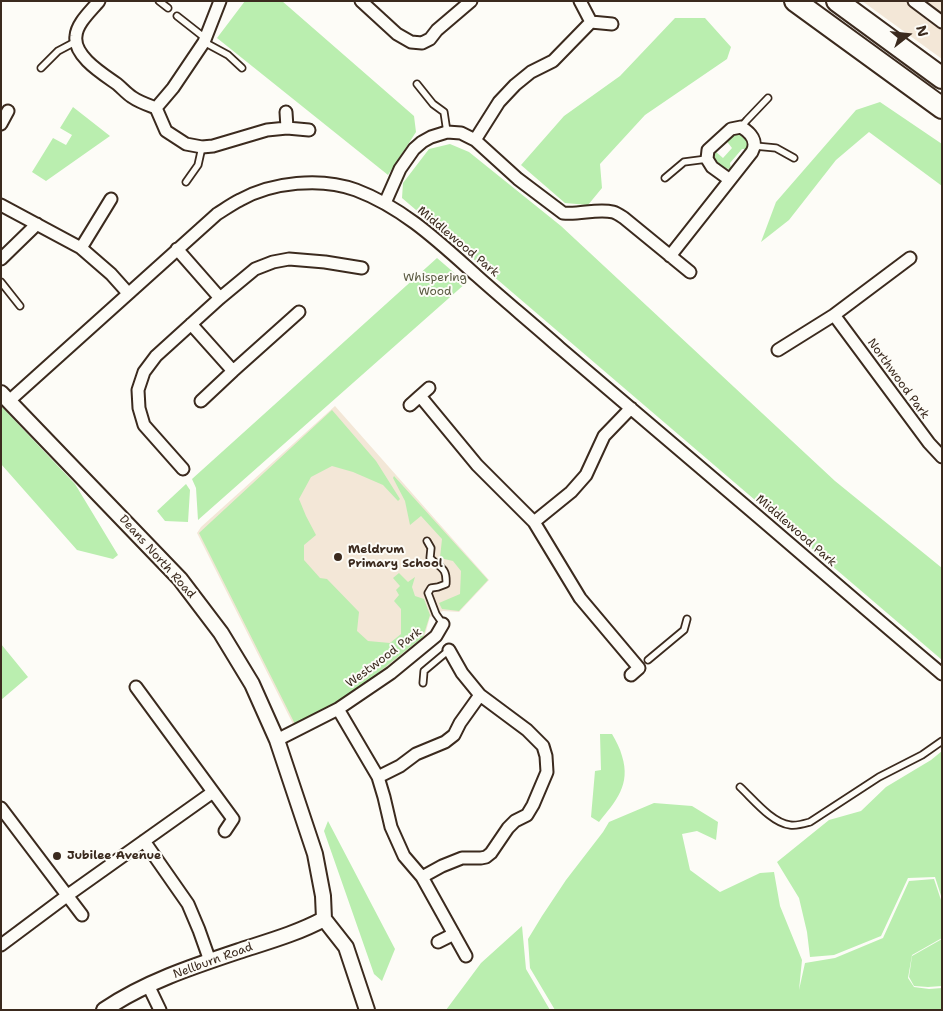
<!DOCTYPE html>
<style>
body{margin:0}
#map{position:relative;width:943px;height:1011px;overflow:hidden;background:#fdfcf7;font-family:"Shantell Sans",sans-serif}
canvas{display:block}
.frame{position:absolute;inset:0;border:2px solid #3b2a1e;pointer-events:none}
.north{position:absolute;left:883px;top:10px;width:50px;height:50px;-webkit-text-stroke:4px #fdfcf7;paint-order:stroke;rotate:74deg;font-size:14px;font-weight:700;line-height:20px;text-align:center;color:#3b2a1e}
.north::after{content:'';display:block;margin:auto;width:18px;height:22px;background:#3b2a1e;clip-path:polygon(50% 0,100% 100%,50% 72%,0 100%)}
</style>
<div id="map">
<canvas width="943" height="1011"></canvas>
<div class="frame"></div>
<div class="north">N</div>
</div>
<script>
const g = document.querySelector('canvas').getContext('2d');
g.lineJoin = 'round';
function fillPath(path, color) { g.fillStyle = color; g.fill(path, 'evenodd'); }
function strokePath(path, color, width, dash) { g.strokeStyle = color; g.lineWidth = width; g.lineCap = dash ? 'butt' : 'round'; g.setLineDash(dash || []); g.stroke(path); }
function write(font, color, halo, rows, align = 'center') {
  g.font = font + ' "Shantell Sans",sans-serif'; g.lineWidth = 4; g.setLineDash([]); g.textBaseline = 'middle'; g.strokeStyle = halo; g.fillStyle = color; for (const [text, x, y, turn = 0] of rows) {
    g.save(); g.translate(x, y); g.rotate((+turn || 0) * Math.PI / 180); g.textAlign = isNaN(turn) ? turn : align; if (halo) g.strokeText(text, 0, 0); g.fillText(text, 0, 0); g.restore();
  }
}
const built = new Path2D(`
 M862 1H942V59Z
 M335 406 489 580 459 612 443 611 430 617 424 638 340 704 294 726 197 533 201 527Z`);
const green = new Path2D(`
 M245 1H282L414 116 416 132 388 175 217 38Z
 M675 18H705L731 47 727 59 645 115 600 164 602 188 588 205 565 203 521 165 564 116 620 76Z
 M880 102 942 144V186L869 132 836 160 789 220 761 242 776 202 856 110Z
 M73 107 110 136 46 181 32 172 53 138 66 145 72 135 60 128Z
 M736 132C746 135 749 139 748 149H742L730 163 731 169C722 169 718 166 712 159L715 151 723 158 732 148 725 139Z
 M450 144 469 152 561 226 835 481 942 568V660L402 198 403 183 429 149Z
 M437 258 466 283 198 520 196 488 192 479Z
 M1 406 75 484 118 555 113 559 77 550 1 464Z
 M332 410 376 461 400 499 398 501 383 485 353 472 332 466 311 477 299 499 306 516 316 535 304 545V560L320 578 327 579 359 612 357 631 368 641 390 643 401 634V609L394 601 399 595 396 590 400 586 393 578 399 573 408 582 415 577 412 587 415 596 424 599 430 615 423 637 340 703 295 724 199 533Z
 M394 476 488 580 459 611 442 609 439 603 460 594 461 571 453 561 440 558 442 539 421 516 410 525 405 501 393 478Z
 M186 484 190 490 188 522 165 521 157 511Z
 M1 644 28 677 1 700Z
 M600 734H612C616 741 620 748 622 756 631 785 616 801 599 822L591 817 595 771 601 770Z
 M942 751V899L935 877 908 878 881 936 834 955 810 957 807 932 799 898 777 862 829 820 861 811 886 787 931 760Z
 M654 803 692 806 718 822 716 840 697 831 682 834 690 870 720 892 760 873 774 872 780 906 802 960 799 990 805 963 835 958 883 938 909 881 934 879 942 903V938L912 955 908 978 914 987 929 989 942 988V1010H555L530 968 528 939 542 916 566 880 603 832 609 822Z
 M328 821 395 949 382 981 374 974 324 831Z
 M522 926 526 969 550 1010H446L481 963Z
 M942 939V986L928 987 914 986 909 977 912 956Z`);
const service = new Path2D(`
 M159 1 168 8
 M177 16 205 38
 M204 42 228 55 242 68
 M41 68 58 51 75 42
 M417 84 433 104 444 112 447 132
 M741 127 747 120 768 98
 M755 146 776 148 794 158
 M665 178 684 162 707 159
 M186 182 198 165 202 147
 M1 282 20 306
 M427 541 431 548 430 558C441 569 447 567 446 584L438 587 431 588 428 593 436 614 443 624
 M648 660 684 630 687 619
 M423 683 424 671 449 650
 M740 787C753 799 772 823 790 825 797 826 803 824 810 822L879 777 922 755 942 741`);
const minor = new Path2D(`
 M99 1C91 11 77 23 76 36 73 56 103 74 117 84 122 88 126 93 132 97 139 102 148 105 156 108
 M220 1 204 42 173 88 156 108 166 131 186 144 202 147 213 146 267 130 287 128 309 130
 M361 1 397 34 411 42 422 43 430 39 437 30 471 1
 M914 1 942 22
 M591 22 612 24
 M286 112 287 128
 M1 124 8 111
 M475 140 499 102 515 85 531 72 553 61 591 22 580 1
 M385 203 400 169 414 149 422 142 431 137 447 132 461 133 475 140 518 179 563 213C580 215 597 208 613 212 617 213 621 216 624 218L690 272
 M1 205 81 248 111 274 128 293
 M81 248 111 199
 M177 249 220 298
 M670 256 752 152C758 141 751 133 741 127L731 129 708 150 707 159 712 167 730 180
 M1 259 37 224
 M834 315 929 443 942 457
 M191 324 233 371
 M778 350 834 315 910 258
 M429 388 420 396 477 465 534 522 580 598 639 668 631 675
 M9 401 217 214C225 209 232 204 240 200 272 182 321 177 356 190 404 208 440 243 477 276 505 301 533 324 560 348 625 404 690 458 755 514 817 567 879 621 942 674
 M201 401 233 371 299 312
 M410 405 420 396
 M183 469 144 425 139 408 138 390 144 372 156 356 220 298 255 269 273 262 289 259 325 262 362 268
 M534 522 571 492 586 475 604 436 631 408
 M449 650 462 673 480 695
 M136 687 233 819 225 831
 M338 709 378 777 384 797 391 827 404 856 422 877 466 956
 M277 740 338 709 391 673 436 636 443 624
 M378 777 400 766 416 754 445 742 454 735 460 723 480 695 527 730 543 746 546 756 547 772 533 805 527 815 515 821 508 828 491 853 486 857 481 858H462L442 866 422 877
 M1 808 82 915
 M144 841 188 904 199 930 210 961
 M438 942 454 934
 M1 945 68 895 213 792
 M148 985 160 1010`);
const tertiary = new Path2D(`
 M1 393 180 579 221 633 252 684 277 740 315 854 323 896 324 919
 M324 919 346 947 367 1010
 M104 1010C145 982 194 966 242 950 270 941 298 933 324 919`);
const motorway = new Path2D(`
 M795 1 942 108
 M837 1 942 78`);
const markers = [
 [338,557,5,"#3b2a1e"],
 [57,856,5,"#3b2a1e"]
];
const streetNames = [
 ["Middlewood Park",458,242,40],
 ["Northwood Park",898,379,54],
 ["Middlewood Park",796,531,41],
 ["Deans North Road",157,557,48],
 ["Westwood Park",384,658,-37],
 ["Nellburn Road",213,961,-20]
];
const parkNames = [
 ["Whispering",435,278],
 ["Wood",435,292]
];
const poiNames = [
 ["Meldrum",348,550],
 ["Primary School",348,564],
 ["Jubilee Avenue",67,856]
];
fillPath(built, '#f3e7d7');
fillPath(green, '#baeeaf');
strokePath(service, '#3b2a1e', 9);
strokePath(minor, '#3b2a1e', 15);
strokePath(tertiary, '#3b2a1e', 18);
strokePath(motorway, '#3b2a1e', 24);
strokePath(service, '#fdfcf7', 5.5);
strokePath(minor, '#fdfcf7', 11);
strokePath(tertiary, '#fdfcf7', 14);
strokePath(motorway, '#fdfcf7', 20);
for (const [x, y, r, color] of markers) { const dot = new Path2D(); dot.arc(x, y, r, 0, 2 * Math.PI); g.fillStyle = color; g.fill(dot); strokePath(dot, '#fdfcf7', 2); }
write('12px', '#3b2a1e', '#fdfcf7', streetNames);
write('12px', '#5b5b42', '#fdfcf7', parkNames);
write('bold 12px', '#3b2a1e', '#fdfcf7', poiNames, 'left');
</script>
